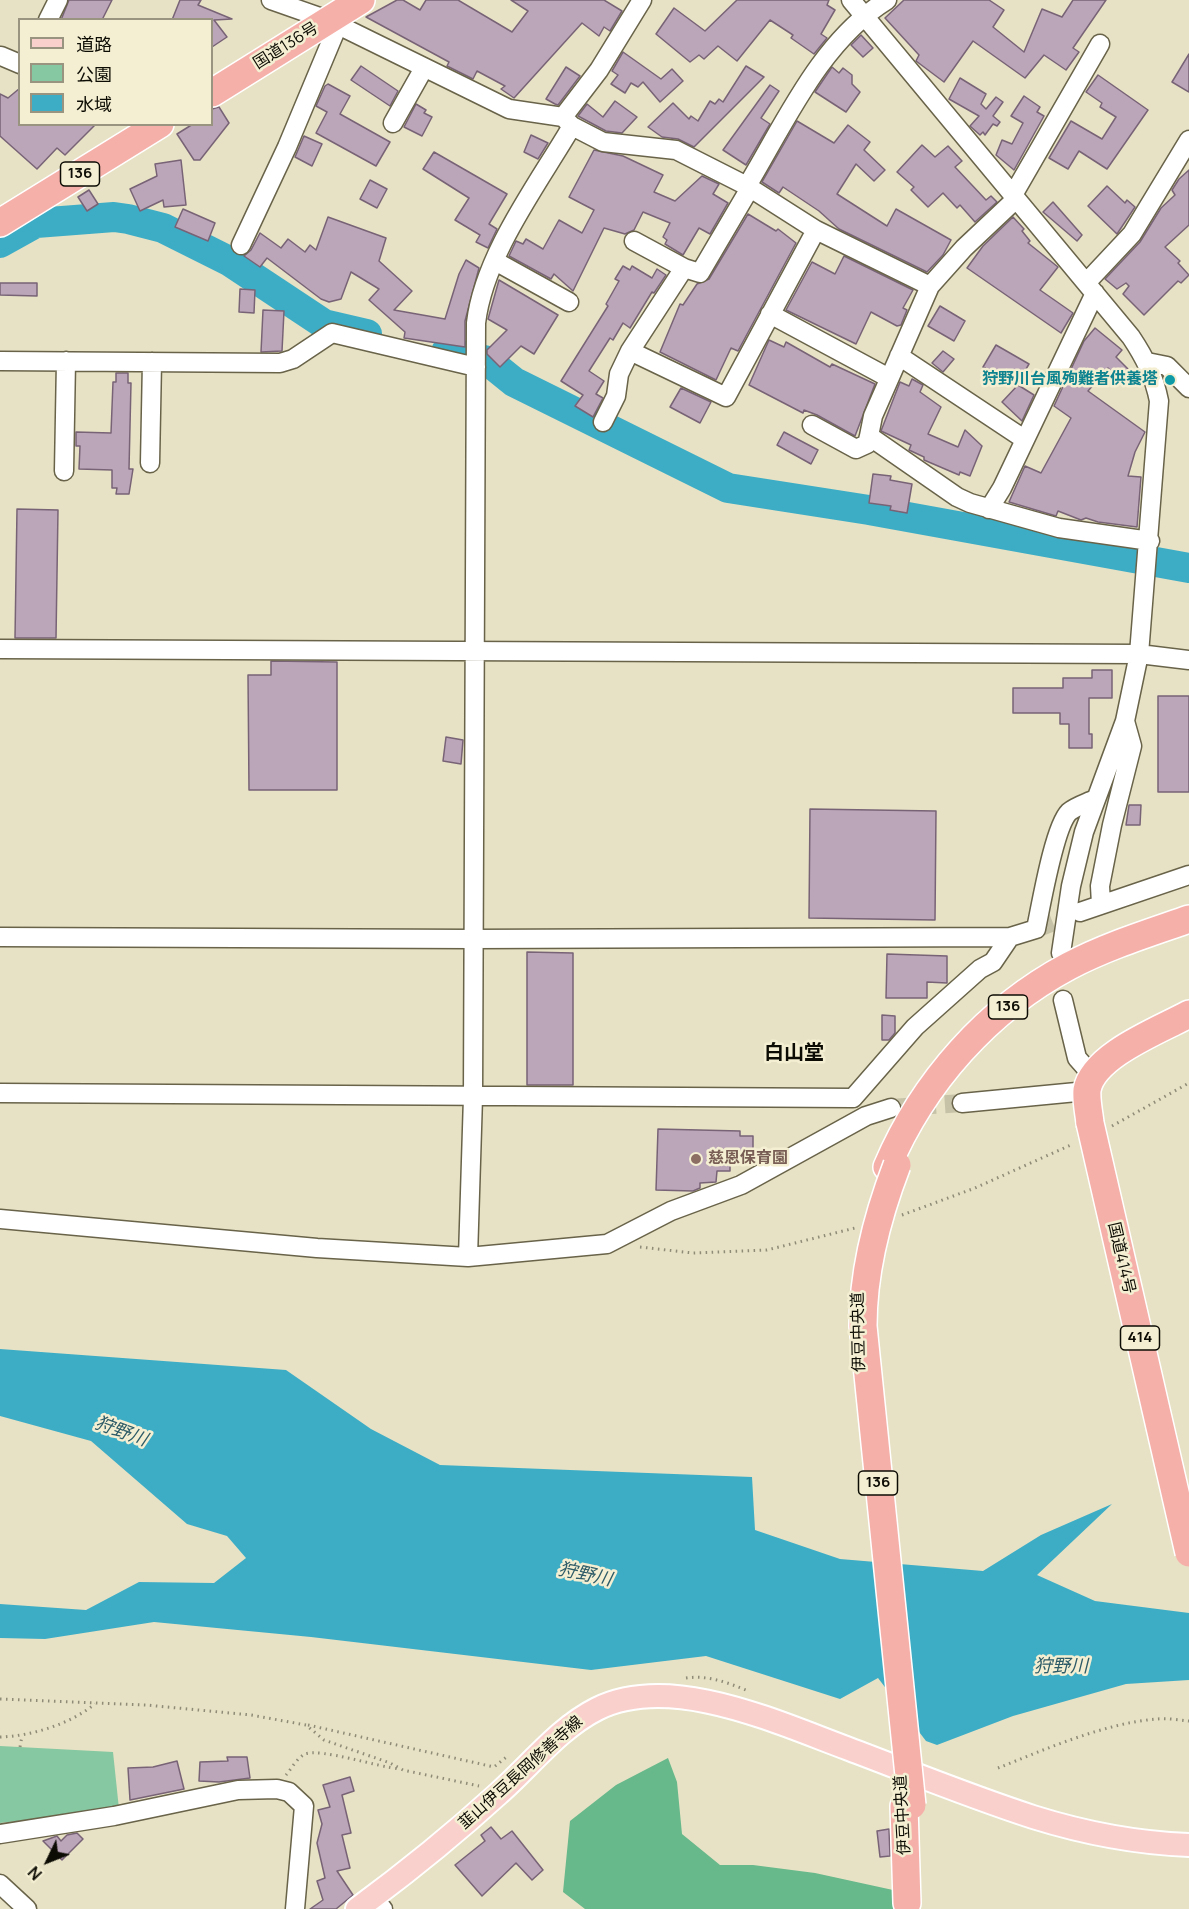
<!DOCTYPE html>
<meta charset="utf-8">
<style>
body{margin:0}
#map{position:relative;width:1189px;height:1909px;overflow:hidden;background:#e7e2c5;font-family:Manrope,"Noto Sans JP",sans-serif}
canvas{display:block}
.legend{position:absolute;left:18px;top:18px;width:195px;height:108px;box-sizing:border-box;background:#f4efd2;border:2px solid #989480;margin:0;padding:8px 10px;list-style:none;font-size:18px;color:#0d0c04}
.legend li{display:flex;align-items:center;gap:12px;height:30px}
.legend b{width:30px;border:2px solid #989480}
.north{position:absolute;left:18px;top:1831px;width:60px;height:60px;-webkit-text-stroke:4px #f4efd2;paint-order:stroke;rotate:227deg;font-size:16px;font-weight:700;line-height:24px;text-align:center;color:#0d0c04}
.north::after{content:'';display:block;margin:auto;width:21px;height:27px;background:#0d0c04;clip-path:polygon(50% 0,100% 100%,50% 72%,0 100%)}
</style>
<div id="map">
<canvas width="1189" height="1909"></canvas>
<ul class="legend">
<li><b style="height:8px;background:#fad0cc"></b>道路</li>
<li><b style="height:16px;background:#86c8a1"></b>公園</li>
<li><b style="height:16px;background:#3dadc6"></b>水域</li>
</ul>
<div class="north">N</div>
</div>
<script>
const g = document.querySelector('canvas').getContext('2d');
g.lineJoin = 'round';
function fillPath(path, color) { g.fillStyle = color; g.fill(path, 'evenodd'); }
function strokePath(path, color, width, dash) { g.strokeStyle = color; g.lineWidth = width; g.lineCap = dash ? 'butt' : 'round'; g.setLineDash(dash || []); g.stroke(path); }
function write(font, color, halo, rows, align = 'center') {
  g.font = font + ' Manrope,"Noto Sans JP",sans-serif'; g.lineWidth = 5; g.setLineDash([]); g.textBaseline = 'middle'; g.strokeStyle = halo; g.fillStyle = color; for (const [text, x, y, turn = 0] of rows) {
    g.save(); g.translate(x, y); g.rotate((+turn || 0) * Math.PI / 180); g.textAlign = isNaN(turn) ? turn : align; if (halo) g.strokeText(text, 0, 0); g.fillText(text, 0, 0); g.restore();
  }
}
const green = new Path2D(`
 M0 1746 113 1752 119 1809 0 1823Z`);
const forest = new Path2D(`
 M668 1758 677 1782 682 1834 720 1865H753L815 1873 893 1890 902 1909H585L563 1892 570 1821 616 1785Z`);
const water = new Path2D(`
 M0 1349 286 1370 371 1429 440 1465 752 1477 755 1530 840 1559 983 1571 1041 1535 1112 1504 1037 1575 1095 1601 1189 1613V1680L1126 1684 1013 1716 937 1745 926 1741 878 1678 840 1699 706 1656 591 1670 311 1637 154 1622 45 1639 0 1638V1604L86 1610 139 1582 214 1583 246 1558 227 1536 187 1524 91 1441 0 1416Z`);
const river = new Path2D(`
 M0 243 36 223 114 217 128 219 163 228 229 261 324 324 367 334
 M446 352 488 361 514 382 728 488 869 510 1189 568`);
const building = new Path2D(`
 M69 0H112L102 20H61Z
 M180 0H201L198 5 232 19 214 20 227 37 212 47V20H172Z
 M397 0H403L420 10 426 0H458L512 32 528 11 511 0H604L622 11 610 31 604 27 599 36 582 23 514 98 501 89 505 86 477 71 473 79 447 66 449 62 366 17Z
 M737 0H829L827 5 835 10 821 34 827 38 814 54 791 38 793 35 770 20 737 61 718 46 704 59 699 55 690 62 656 34 674 8 705 31Z
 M904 0H989L1004 10 993 27 1024 52 1042 9 1062 17 1073 0H1106L1073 48 1079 52 1066 70 1044 55 1025 78 973 41 944 82 916 61 919 55 885 18Z
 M861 35 873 48 863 57 851 45Z
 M623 52 661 79 672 69 683 81 660 102 643 82 638 87 631 83 625 93 611 84 618 75 612 71Z
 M1189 54V92L1172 82Z
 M361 66 398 91 390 106 351 80Z
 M746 66 764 77 694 147 678 139 662 137 648 127 673 103 689 119 691 116 698 121 710 101 715 104 719 99 723 102Z
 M566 67 580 76 558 105 555 104 546 99Z
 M832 67 839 73 843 68 852 75V84L860 92 846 112 815 92Z
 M1098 75 1148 110 1107 169 1079 151 1068 169 1049 158 1071 121 1102 139 1116 117 1100 107 1102 103 1086 92Z
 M960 78 986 94 981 104 986 109 996 97 1003 102 993 116 1000 122 997 126 993 124 985 135 983 132 980 135 970 126 979 116 949 99Z
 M328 84 350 96 340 114 390 142 376 166 316 133 327 112 316 106 325 86Z
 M770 85 779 91 761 118 770 124 746 165 723 150Z
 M20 88V124H96L65 155 57 148 37 169 0 136V94L8 98Z
 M1024 96 1040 107 1037 112 1044 116 1014 170 996 155 1002 140 1012 144 1023 123 1011 116Z
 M615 101 637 117 622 133 606 131 578 116 587 104 603 117Z
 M416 104 426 110 424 113 432 117 422 136 404 127Z
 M219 107 229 123 200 160H194L177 134 193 124H212V109Z
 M797 121 834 143 848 125 870 142 864 150 885 170 874 181 856 164 837 194 887 226 896 209 951 240 943 255 927 272 839 229 819 211 783 187 779 193 762 182Z
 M531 135 548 143 538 159 524 152Z
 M304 136 322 144 312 166 295 157Z
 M922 145 935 157 948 146 962 161 955 167 986 200 991 196 997 202 975 222 960 205 957 208 943 193 928 207 911 190 914 187 897 172Z
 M594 150 623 156 663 175 654 192 675 201 702 176 719 184 713 194 728 203 710 234 699 228 683 255 665 244 667 240 663 237 670 223 643 212 634 230 625 234 604 228 573 291 554 274 551 279 509 256 516 241 523 244 526 239 543 249 559 220 582 233 594 210 569 197Z
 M434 152 507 194 489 224 497 229 488 248 476 242 480 235 455 220 469 198 423 169Z
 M181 160 186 205 164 207 163 200 140 211 130 189 157 176 155 164Z
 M1189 170V225L1165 247 1180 261 1178 263 1189 275 1181 283 1178 281 1144 315 1123 294 1129 286 1126 283 1117 289 1105 279 1140 242 1161 208 1175 195 1172 190 1179 179Z
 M370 180 387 189 377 208 360 199Z
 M1107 186 1125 203 1127 200 1135 207 1117 234 1088 206Z
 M89 190 98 204 87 211 78 197Z
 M1053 202 1082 235 1077 241 1043 212Z
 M183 209 215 223 208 241 175 227Z
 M748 214 776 231 778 229 796 243 738 351 731 348 716 380 660 352 680 304 683 305 697 284 709 279Z
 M328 217 386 238 379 261 412 291 394 310 445 319 459 274 466 260 479 268 465 321V347L404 338 405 332 369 300 379 289 351 272 341 299 329 302 321 299 267 258 260 267 244 256 251 250 260 233 281 248 288 239 305 252 310 245 316 250Z
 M1013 217 1024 229 1022 231 1030 241 1028 243 1058 267 1040 290 1073 313 1061 333 967 268 983 246Z
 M844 256 913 290 903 308 907 310 901 325 897 326 871 312 856 344 786 310 812 262 835 274Z
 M623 266 630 270 632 266 652 278 657 269 666 275 654 293 652 292 630 328 623 323 613 340 610 338 589 371 604 381 596 394 603 398 593 417 575 406 583 395 561 381 608 306 606 304 619 281 615 279Z
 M499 280 558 315 534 354 521 346 500 367 487 354V350L507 330 488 319Z
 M0 283H37V296L0 295Z
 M240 289 255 290 254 313 239 312Z
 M940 306 965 321 954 341 928 326Z
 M263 310 284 311 282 351 261 352Z
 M1095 328 1122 350 1116 357 1129 370 1119 380 1108 368 1088 391 1145 432 1135 452 1128 476 1141 477 1137 527 1098 522 1086 518 1081 520 1058 511 1056 516 1009 502 1025 466 1041 473 1071 418 1054 406 1084 341Z
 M769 340 784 347 786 342 830 367 832 364 875 384 855 436 817 415 804 410 803 413 749 385Z
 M996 345 1029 364 1016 386 983 367Z
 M943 351 954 359 943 372 932 363Z
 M116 373H128V383H131L129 469H133L129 494H116L117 488H112V470L79 469 80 446H76V432L111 433 113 382H116Z
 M912 379 923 385 920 392 941 407 928 434 958 447 965 430 982 446 970 476 960 472 959 475 924 460V457L909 450 911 445 881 431 900 382 909 386Z
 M1018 385 1034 395 1022 421 1002 402Z
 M681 388 711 402 700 423 670 407Z
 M784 432 818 450 811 464 777 445Z
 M873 474 891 476 890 480 912 484 907 513 890 510 891 506 869 503Z
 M17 509 58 510 56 638H15Z
 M271 661 337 662V790H249L248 675H271Z
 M1092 670H1112V698H1089V734H1092V748H1069V724H1060V713H1013V688H1063V678H1092Z
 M1158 696H1189V792H1158Z
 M446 737 463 740 461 764 443 761Z
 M1129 805H1141L1140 825H1126Z
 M810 809 936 811 935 920 809 918Z
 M527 952 573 953V1085H527Z
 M887 954 947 956V983L927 982V998H886Z
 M882 1015 895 1016V1033L889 1040H882Z
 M658 1129 740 1131V1136H753V1153H730V1171H717L716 1182 700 1183V1188L693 1191 656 1190Z
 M227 1757H247L250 1778 219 1782 199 1781 200 1762 228 1761Z
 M177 1761 184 1789 130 1800 128 1768 153 1767Z
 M350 1777 354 1791 342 1795 351 1833 342 1835 350 1868 337 1871 353 1895 336 1909H310L323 1900 317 1881 325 1878 317 1843 322 1824 318 1810 330 1807 323 1785Z
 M491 1827 501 1839 512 1831 543 1870 532 1880 516 1863 482 1896 455 1865 485 1841 481 1835Z
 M889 1829 890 1856 880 1857 877 1831Z
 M77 1833 83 1839 62 1860 43 1841 57 1836 61 1841 67 1835Z`);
const minorTunnel = new Path2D(`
 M1036 929 1079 912
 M891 1108 962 1103`);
const path = new Path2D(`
 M1112 1126 1189 1083
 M902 1215 975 1188 1073 1144
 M640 1247 693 1253 767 1250 855 1228
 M686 1678C707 1675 726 1682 746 1690
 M0 1699 146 1705 251 1715 306 1725 324 1740 390 1763 403 1770 479 1786
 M308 1725 494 1767 509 1755
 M0 1737C32 1736 70 1724 95 1704
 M20 1747 22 1736
 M998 1768C1046 1749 1105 1723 1157 1719 1167 1718 1179 1720 1189 1721
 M286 1775C291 1769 298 1757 305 1754 321 1748 378 1767 400 1769`);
const minor = new Path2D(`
 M271 0 328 20 509 109 563 117 572 126 603 142 676 150 747 186C786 121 821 41 887 0
 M851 0 1131 337C1145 358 1154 376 1159 401L1139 654 1125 721 1084 832 1071 886 1061 953
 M48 20 58 0
 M1 56 20 64
 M563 117 599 70 642 0
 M393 123 424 68
 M747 186 816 230 930 286
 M1013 195 1100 44
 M634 241 684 268 700 273 750 188
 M241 245 287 147 338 25
 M495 261 569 302
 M1086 283 1132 234 1189 140
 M770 314 889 378
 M630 351 726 397 816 230
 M899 356 1024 439
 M0 361 280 363 293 359 332 333 476 367
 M1147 362 1167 366 1189 388
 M603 422 616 396 619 374 630 351 684 268
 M812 425 856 449 867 444 869 436 957 497 970 503 1059 528 1150 541
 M869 436 873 416 930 286 964 248 1016 199
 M150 463 152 362
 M64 471 66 361
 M989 509 1002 488 1095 293
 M0 649 1139 654 1189 660
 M1101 904 1100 886 1112 825 1132 746 1125 721
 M1080 912 1189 875
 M0 937 472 939 1010 937 1036 929C1041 906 1054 827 1069 812 1076 806 1087 803 1095 799
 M1063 1000 1077 1058 1092 1075
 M0 1093 853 1098 915 1027 980 969 993 962 1010 937
 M962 1103 1087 1091
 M0 1219 317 1248 468 1257 607 1244 671 1211 741 1185 866 1116 891 1108
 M468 1257 473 1097 476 323C484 255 538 184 572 126
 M0 1834 114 1816 238 1790 277 1789 289 1792 304 1806 295 1909
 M0 1884 27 1909
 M372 1898 383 1909`);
const major = new Path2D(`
 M357 1909C406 1873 453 1835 498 1794 530 1766 559 1728 597 1709 671 1672 778 1723 849 1749 910 1772 971 1797 1033 1817 1084 1833 1136 1843 1189 1845`);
const highway = new Path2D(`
 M212 93 361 0
 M0 223 160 124
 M1090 1123C1089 1113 1086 1100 1087 1090 1093 1055 1160 1030 1189 1014
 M887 1167C923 1082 988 1009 1069 966 1107 946 1149 933 1189 919
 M904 1806 907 1903`);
const highwayBridge = new Path2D(`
 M1090 1123 1189 1553
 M897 1165C877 1217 863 1270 863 1326L912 1805`);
const markers = [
 [1170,380,6,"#0f9aa8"],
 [696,1159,6,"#8d6e63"]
];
const shields = [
 [80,174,39],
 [1008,1007,39],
 [1140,1338,39],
 [878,1483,39]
];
const shieldNames = [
 ["136",80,174],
 ["136",1008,1007],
 ["414",1140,1338],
 ["136",878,1483]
];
const streetNames = [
 ["国道136号",286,46,-32],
 ["国道414号",1121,1258,77],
 ["伊豆中央道",859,1332,-91],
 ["韮山伊豆長岡修善寺線",521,1773,-42],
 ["伊豆中央道",903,1815,-93]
];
const cultureNames = [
 ["狩野川台風殉難者供養塔",1158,380]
];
const educationNames = [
 ["慈恩保育園",708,1159]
];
const waterNames = [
 ["狩野川",121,1432,20],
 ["狩野川",585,1575,12],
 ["狩野川",1061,1667]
];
const quarterNames = [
 ["白山堂",794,1053]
];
fillPath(green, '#86c8a1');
fillPath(forest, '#67b88b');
fillPath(water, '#3dadc6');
strokePath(river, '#3dadc6', 30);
fillPath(building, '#bba5b9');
strokePath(building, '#786376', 1.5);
strokePath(minorTunnel, '#c6c2a8', 18, [18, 9]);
strokePath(minor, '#686349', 21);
strokePath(major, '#fff', 26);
strokePath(highway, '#fff', 30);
strokePath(path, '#8e8b77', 3, [1.5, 4.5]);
strokePath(minor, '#fff', 18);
strokePath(major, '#fad0cc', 22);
strokePath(highway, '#f6b0aa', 27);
strokePath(highwayBridge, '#fff', 30, []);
strokePath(highwayBridge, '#f6b0aa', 27);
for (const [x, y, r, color] of markers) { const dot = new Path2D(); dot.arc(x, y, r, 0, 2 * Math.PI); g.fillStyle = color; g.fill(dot); strokePath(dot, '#f4efd2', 2); }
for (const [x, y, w] of shields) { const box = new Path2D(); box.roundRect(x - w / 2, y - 12, w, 24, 4.5); g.fillStyle = '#f4efd2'; g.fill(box); strokePath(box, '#0d0c04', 1.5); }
write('bold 15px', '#0d0c04', null, shieldNames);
write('16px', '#0d0c04', '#f4efd2', streetNames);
write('bold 16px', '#0d838f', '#f4efd2', cultureNames, 'right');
write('bold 16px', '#785e54', '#f4efd2', educationNames, 'left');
write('italic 18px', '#2d5b67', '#f4efd2', waterNames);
write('bold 20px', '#0d0c04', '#f4efd2', quarterNames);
</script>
